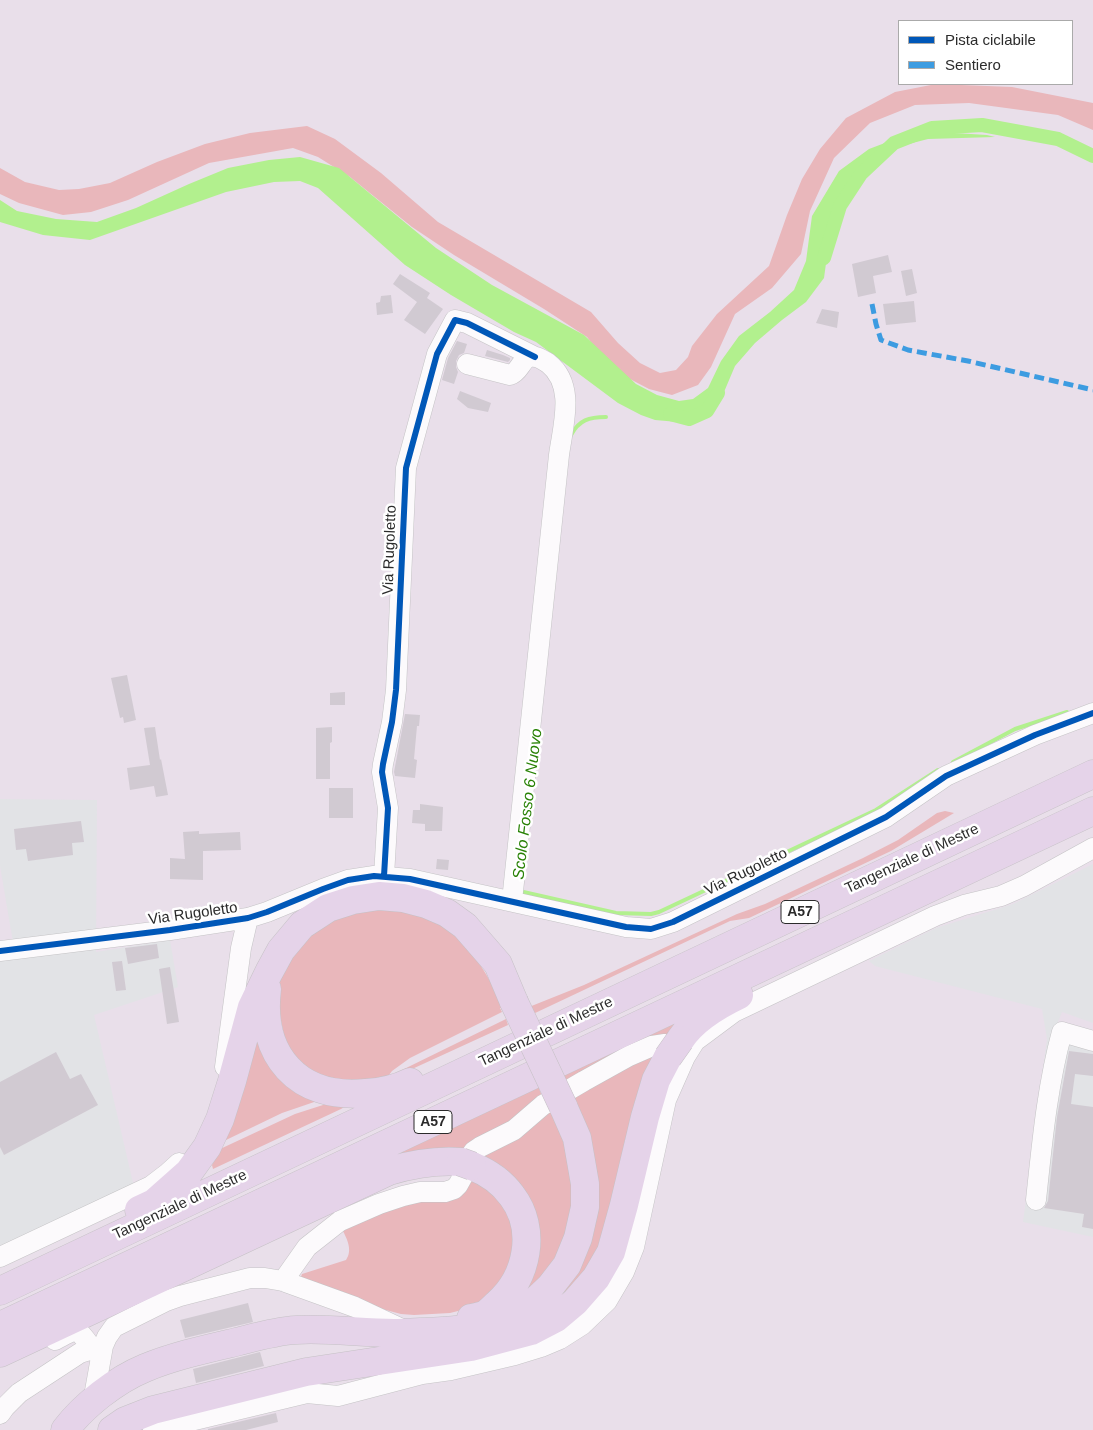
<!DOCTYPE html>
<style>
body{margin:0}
#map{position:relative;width:1093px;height:1430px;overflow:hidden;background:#e9dfea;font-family:Arial,sans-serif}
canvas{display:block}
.legend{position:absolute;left:898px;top:20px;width:175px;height:65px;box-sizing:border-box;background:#fff;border:1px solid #aaa;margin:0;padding:6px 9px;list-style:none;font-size:15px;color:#2b2b2b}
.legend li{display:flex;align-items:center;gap:10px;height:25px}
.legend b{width:25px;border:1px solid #aaa}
</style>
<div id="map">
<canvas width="1093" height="1430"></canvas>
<ul class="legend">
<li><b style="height:6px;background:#0057b8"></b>Pista ciclabile</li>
<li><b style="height:6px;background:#3d9ce1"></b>Sentiero</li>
</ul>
</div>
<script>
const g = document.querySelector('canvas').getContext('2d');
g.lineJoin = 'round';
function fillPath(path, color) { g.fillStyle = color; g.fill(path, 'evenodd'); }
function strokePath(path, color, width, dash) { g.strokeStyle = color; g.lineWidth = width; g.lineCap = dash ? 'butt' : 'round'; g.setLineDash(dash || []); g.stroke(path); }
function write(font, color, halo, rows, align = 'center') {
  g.font = font + ' Arial,sans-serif'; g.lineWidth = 5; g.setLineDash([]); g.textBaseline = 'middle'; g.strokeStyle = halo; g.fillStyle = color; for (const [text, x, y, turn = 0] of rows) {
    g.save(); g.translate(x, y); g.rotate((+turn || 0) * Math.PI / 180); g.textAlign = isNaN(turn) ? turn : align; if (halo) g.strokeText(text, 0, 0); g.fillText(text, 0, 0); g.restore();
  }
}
const industrial = new Path2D(`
 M0 799 97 800 96 952 170 940 178 987 94 1015 134 1187 0 1250V956L15 954 0 866Z
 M1093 864V1023L1062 1012 1051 1040 1093 1049V1237L1023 1222 1047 1039 1042 1009 875 966 869 961 936 928 1013 904Z`);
const green = new Path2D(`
 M936 84 1012 87 1093 103V130L1058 115 969 103 915 105 870 123 834 158 810 211 801 254 772 288 735 314 711 367 698 385 672 395 649 389 630 379 610 367 587 337 544 309 454 255 412 227 350 177 318 157 293 148 209 163 128 200 91 212 63 215 19 203 0 194V168L25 182 59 190 79 189 110 183 157 162 205 144 250 133 307 126 335 139 381 173 438 222 591 312 618 343 640 363 660 373 676 370 688 357 692 346 717 314 769 266 787 215 802 179 820 149 846 118 895 92Z
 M945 811 954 813 891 851 749 918 730 921 533 1014 529 1007 584 985 737 914 765 904 863 858 898 840 937 813Z
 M384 906C397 909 413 910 425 916 464 934 486 969 503 1007L500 1008 502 1012 410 1058 392 1071 386 1079 367 1083 313 1075 287 1051 275 990 297 945 332 918Z
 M506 1019 508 1025 399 1075 402 1070Z
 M683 1019 673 1035 567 1086 562 1076Z
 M253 1031 263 1034 346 1106 341 1109 213 1169 212 1165 218 1150 295 1114 323 1105 330 1101 320 1100 282 1113 226 1140H223Z
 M661 1046 610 1225 578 1284 536 1314 576 1269 570 1093Z
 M538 1086 544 1101 470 1148 380 1162Z
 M551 1111 559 1130 567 1152 573 1188 569 1226 557 1254 548 1269 522 1296 530 1250 478 1153Z
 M468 1167 495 1187 516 1234 511 1270 482 1302 462 1310 450 1313 414 1315 401 1314 382 1309 301 1277 302 1274 346 1260C353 1250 347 1239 342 1229L347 1221 447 1194Z`);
const water = new Path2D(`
 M938 132 987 135 995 137 928 139 897 147 878 157 858 175 841 203 831 227 824 278 806 302 782 320 755 343 735 366 724 392 704 414 678 422 655 420 641 415 618 403 536 342 514 332 451 295 405 265 318 188 300 181 274 182 226 192 90 240 43 235 0 222V200L17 211 56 219 97 222 136 208 189 184 228 168 269 160 300 157 339 168 436 248 492 285 584 335 636 384 657 395 679 401 693 399 708 388 721 361 739 336 770 312 794 290 806 261 812 216 839 171 869 149 906 135Z`);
const stream = new Path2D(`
 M571 435C579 420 589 417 606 417
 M953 762 1015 729 1067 712
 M519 891 616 913 651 914 659 912 876 810 938 770`);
const canal = new Path2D(`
 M824 258 840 206 861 174 894 143 932 128 982 125 1058 139 1093 156
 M670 414 689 419 707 411 718 393`);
const building = new Path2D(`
 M888 255 892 272 873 276 876 293 858 297 852 264Z
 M912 269 917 293 906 296 901 271Z
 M400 274 430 293 427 298 443 309 425 334 404 320 417 302 393 284Z
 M391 295 393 313 377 315 376 303 380 302 381 296Z
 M914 301 916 322 886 325 883 304Z
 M822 309 839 312 837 328 816 323Z
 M457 341 467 344 464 353 459 355 456 361V367L458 372 454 384 442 380 448 358Z
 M487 350 503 355 510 358V360L508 362 485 356Z
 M460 391 491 403 488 412 468 408 457 399Z
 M127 675 136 720 124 723 123 717 120 718 111 678Z
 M345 692V705H330V693Z
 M405 714 420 715 419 726H417L414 759 417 760 415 778 395 776 394 772Z
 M155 727 160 760 161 759 168 795 156 797 154 786 130 790 127 768 150 765 144 728Z
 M332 727V742L330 743V779H316V728Z
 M329 788H353V818H329Z
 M420 804 443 807 442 831H425V824L412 823 413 810H420Z
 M81 821 84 842 72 843 73 855 28 861 26 849 16 850 14 829Z
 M199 831V834L240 832 241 850 203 851V880L170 879V858L185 859 183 832Z
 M437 859 449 860 448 870 436 869Z
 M157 944 159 958 128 964 125 948Z
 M122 961 126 990 116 991 112 962Z
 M170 967 179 1022 167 1024 159 969Z
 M1069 1051 1093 1054V1076L1075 1074 1071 1104 1093 1107V1229L1082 1227 1084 1214 1044 1208 1048 1201 1057 1117Z
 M56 1052 70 1079 81 1074 98 1105 4 1155 0 1147V1082Z
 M248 1303 253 1322 185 1338 180 1320Z
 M260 1352 264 1366 196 1383 193 1369Z
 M276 1413 278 1422 246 1430H208V1429Z`);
const minor = new Path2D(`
 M467 364 510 375C520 372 521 359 530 357 536 355 543 360 548 363 576 385 563 425 559 455L512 901
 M384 876 388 808 382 772 383 764 392 722 396 690 406 468 437 354 455 320 467 323 535 357
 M0 951 170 930 248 918 267 912 323 889 348 880 374 876 410 879 626 927 651 929 673 922 886 817 946 776 1035 735 1093 713
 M225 1067 241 948 248 918
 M1036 1200C1042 1144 1047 1087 1062 1032L1093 1041
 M0 1257 151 1186 168 1173 179 1163
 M283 1281 307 1247 340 1221 379 1204 403 1196 420 1192H445L454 1189 458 1185 463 1176 466 1162 474 1151 480 1147 514 1130 543 1105 584 1081 629 1056 652 1046 665 1044 684 1056
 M55 1340C79 1328 75 1326 92 1348
 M93 1402 103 1346 107 1337 114 1327 166 1301 180 1296 250 1278H265L283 1281 355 1307 404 1330
 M0 1414 5 1407 19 1393 80 1353 103 1346
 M153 1430 307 1393 338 1396 422 1374 451 1370 515 1355 541 1347 560 1339 582 1325 607 1301 624 1272 634 1247 666 1100 685 1057 695 1041 734 1012 935 916 964 905 1001 896 1024 886 1093 848`);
const highway = new Path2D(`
 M267 989C259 1055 298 1100 366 1093 382 1092 396 1089 410 1082
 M680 1040C693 1020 718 1005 739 995
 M139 1210 154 1203 189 1172 207 1147 220 1119 232 1081 252 1007 269 972 281 950 302 925 328 908 353 900 379 896 403 898 426 904 447 913 465 926 498 964 514 1002
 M0 1291 1093 774
 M471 1318C476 1317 482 1316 486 1314 490 1311 494 1307 497 1304 528 1277 537 1229 512 1196 502 1182 487 1172 472 1166
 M0 1326 1093 811
 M479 1329 514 1315 533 1303 550 1287 567 1265 578 1238 585 1207V1184L577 1138 563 1106
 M0 1353 389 1171C413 1164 436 1160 461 1162
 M65 1430C84 1405 116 1380 145 1368 174 1356 206 1349 236 1342 256 1337 276 1331 296 1330 329 1328 361 1333 394 1333 417 1332 448 1332 470 1328 479 1327 487 1324 496 1322
 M112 1430 125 1421 153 1410 306 1372 471 1347 531 1331 556 1318 575 1302 596 1278 611 1252 624 1205 645 1117 656 1080 668 1057`);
const highwayBridge = new Path2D(`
 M514 1002 563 1106
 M668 1057 680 1040
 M461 1162 472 1166`);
const quiet = new Path2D(`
 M872 304 876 324 881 340 908 350 968 361 1093 390`);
const cycleway = new Path2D(`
 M384 876 388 808 382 772 383 764 392 722 396 690 406 468 437 354 455 320 467 323 535 357
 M0 951 170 930 248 918 267 912 323 889 348 880 374 876 410 879 626 927 651 929 673 922 886 817 946 776 1035 735 1093 713`);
const shields = [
 [800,912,38],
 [433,1122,38]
];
const shieldNames = [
 ["A57",800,912],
 ["A57",433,1122]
];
const streetNames = [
 ["Via Rugoletto",390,550,-88],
 ["Tangenziale di Mestre",912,859,-25],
 ["Via Rugoletto",746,872,-26],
 ["Via Rugoletto",193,914,-8],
 ["Tangenziale di Mestre",546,1032,-25],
 ["Tangenziale di Mestre",180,1205,-25]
];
const waterNames = [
 ["Scolo Fosso 6 Nuovo",528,804,-83]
];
fillPath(industrial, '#e2e3e6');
fillPath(green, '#e9b7bb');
fillPath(water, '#b2f08e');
strokePath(stream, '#b2f08e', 4);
strokePath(canal, '#b2f08e', 14);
fillPath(building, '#d1cad2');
strokePath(minor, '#c4c3c5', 21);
strokePath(highway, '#c5c1c5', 29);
strokePath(minor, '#fcfafc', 20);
strokePath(highway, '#e5d3e9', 28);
strokePath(highwayBridge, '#c5c1c5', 29, []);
strokePath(highwayBridge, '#e5d3e9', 28);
strokePath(quiet, '#3d9ce1', 5, [10, 5]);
strokePath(cycleway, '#0057b8', 6);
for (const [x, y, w] of shields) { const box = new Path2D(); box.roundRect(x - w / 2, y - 11.5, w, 23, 4); g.fillStyle = '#fff'; g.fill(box); strokePath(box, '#2b2b2b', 1); }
write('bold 14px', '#2b2b2b', null, shieldNames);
write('15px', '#2b2b2b', '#fff', streetNames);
write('italic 16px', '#298206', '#fff', waterNames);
</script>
